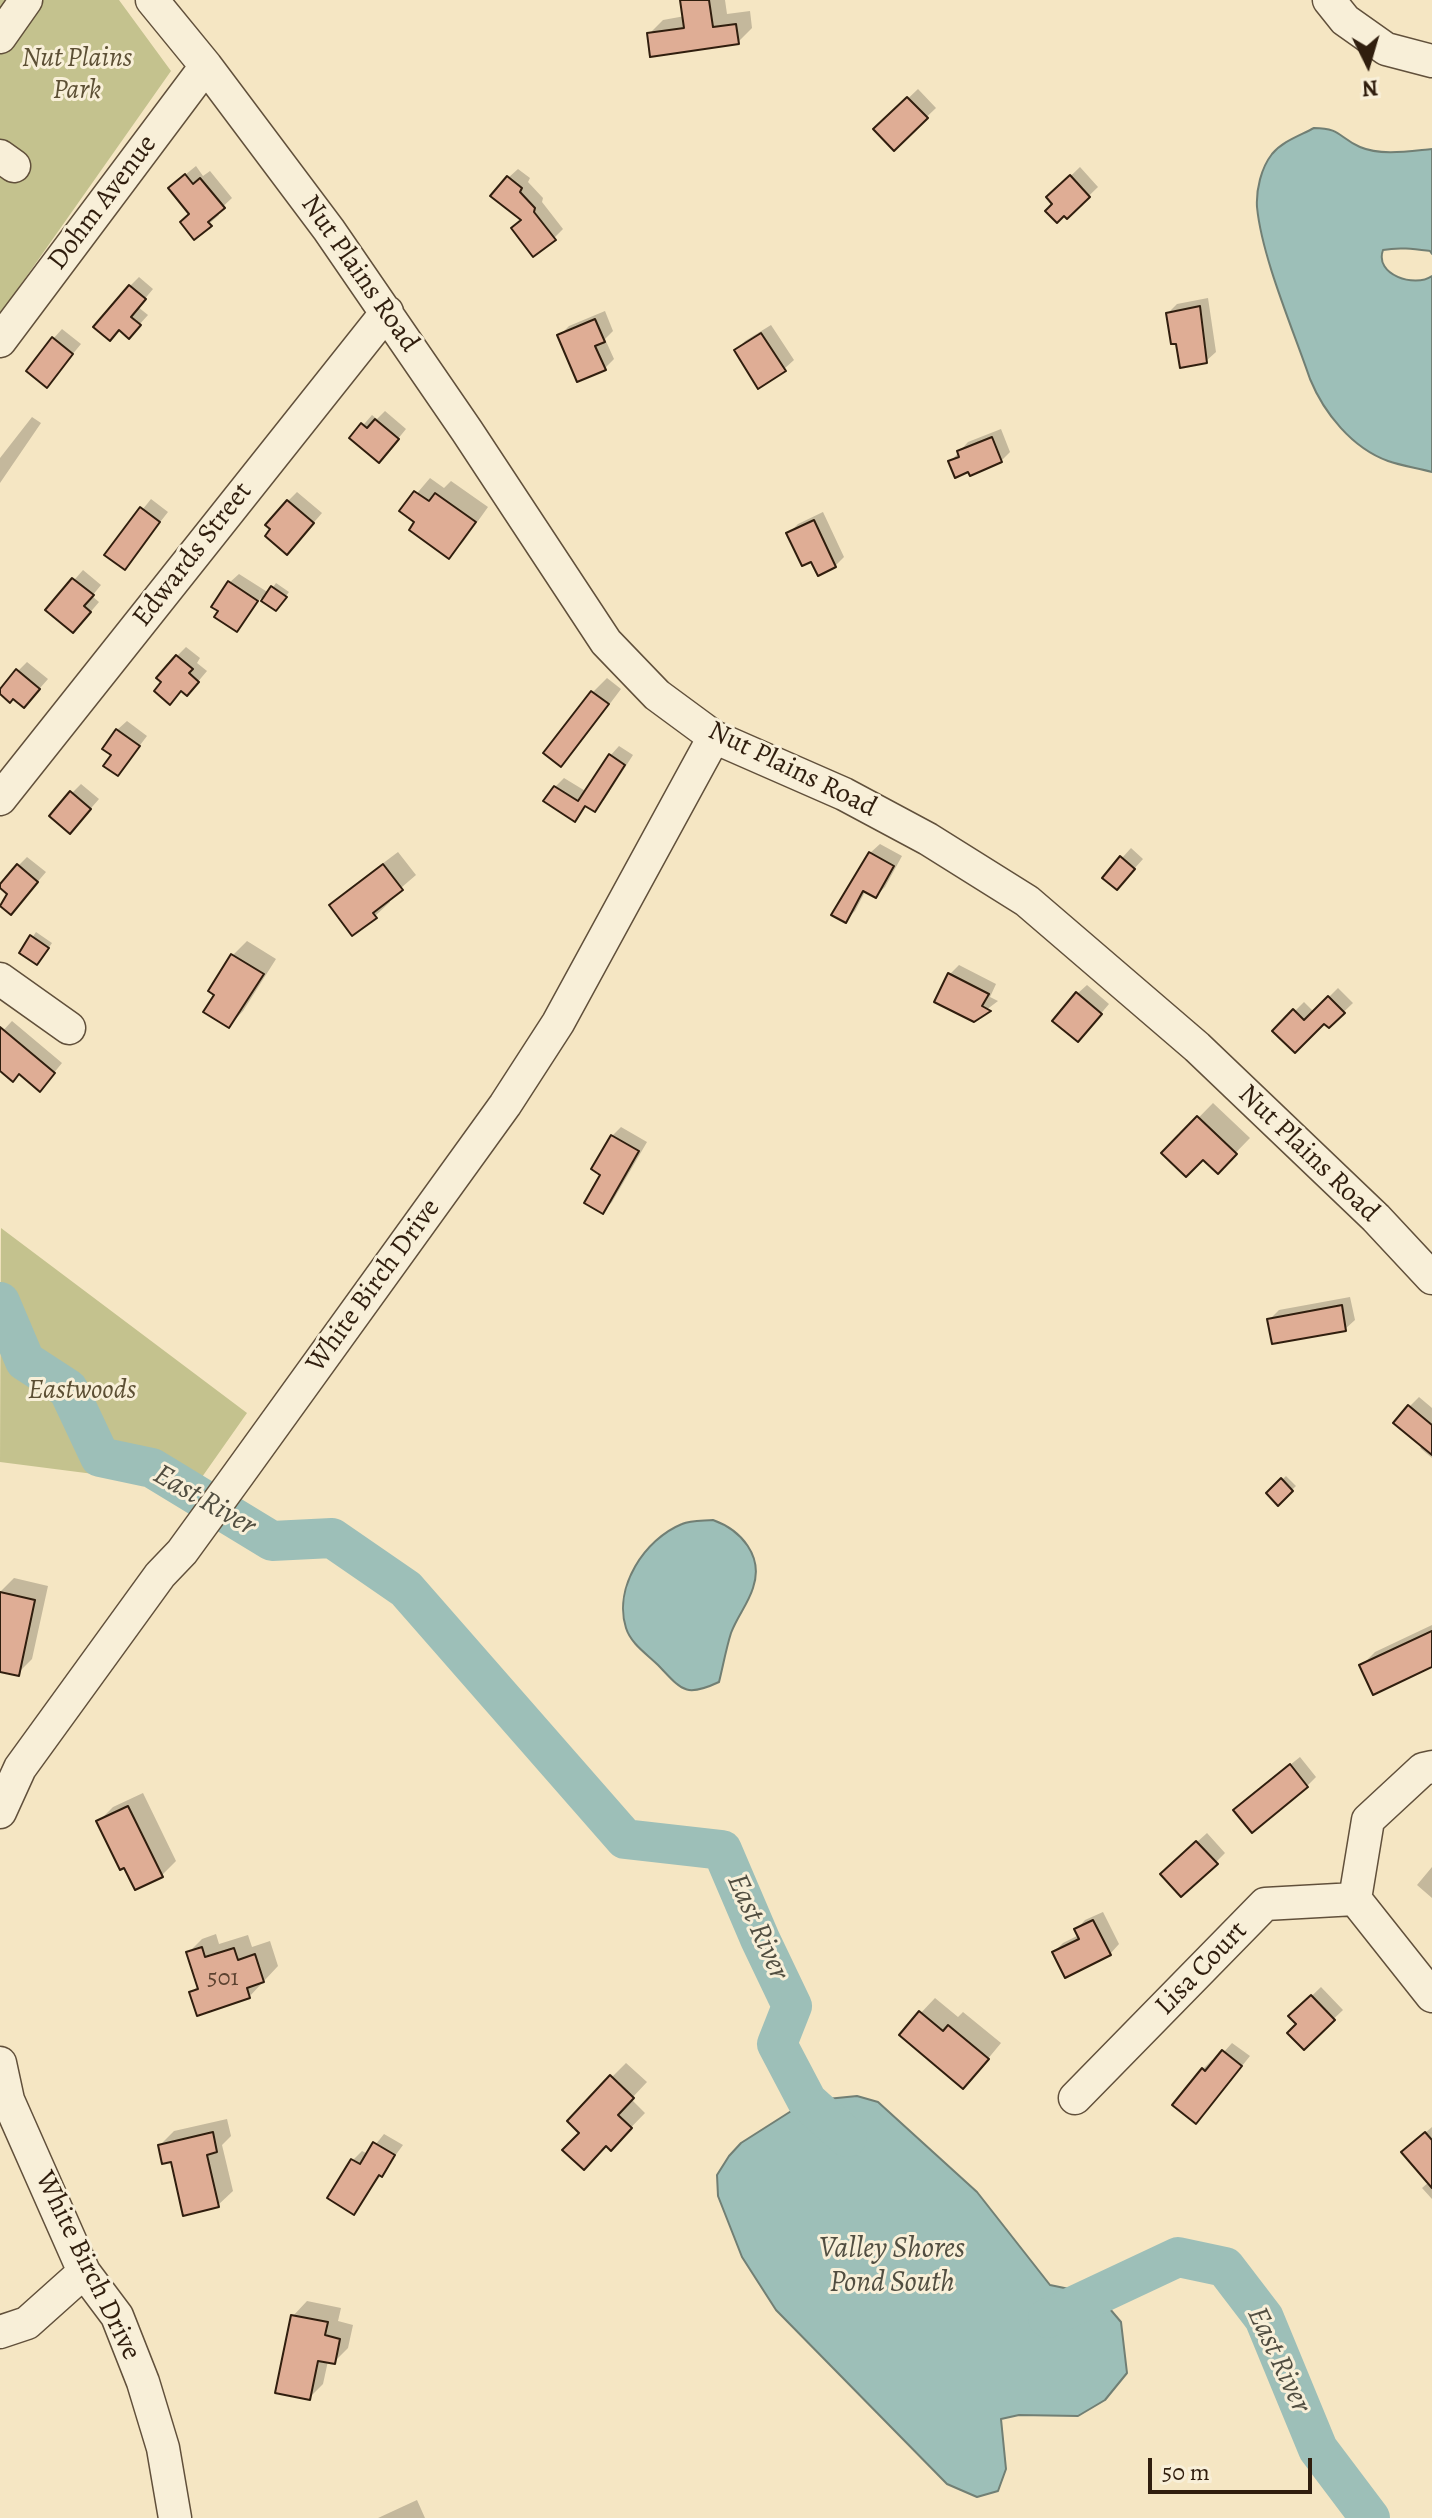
<!DOCTYPE html>
<style>
body{margin:0}
#map{position:relative;width:1432px;height:2518px;overflow:hidden;background:#f5e6c3;font-family:Alegreya,serif}
canvas{display:block}
.north{position:absolute;left:1328px;top:24px;width:80px;height:80px;-webkit-text-stroke:6px #f8efd8;paint-order:stroke;rotate:175deg;font-size:22px;font-weight:700;line-height:32px;text-align:center;color:#301e0e}
.north::after{content:'';display:block;margin:auto;width:28px;height:36px;background:#301e0e;clip-path:polygon(50% 0,100% 100%,50% 72%,0 100%)}
.scale{position:absolute;left:1148px;top:2458px;width:164px;height:36px;box-sizing:border-box;border:4px solid #301e0e;border-top:0;padding-left:10px;font-size:24px;line-height:28px;white-space:nowrap;color:#301e0e;-webkit-text-stroke:6px #f8efd8;paint-order:stroke}
</style>
<div id="map">
<canvas width="1432" height="2518"></canvas>
<div class="north">N</div>
<div class="scale">50 m</div>
</div>
<script>
const g = document.querySelector('canvas').getContext('2d');
g.lineJoin = 'round';
function fillPath(path, color) { g.fillStyle = color; g.fill(path, 'evenodd'); }
function strokePath(path, color, width, dash) { g.strokeStyle = color; g.lineWidth = width; g.lineCap = dash ? 'butt' : 'round'; g.setLineDash(dash || []); g.stroke(path); }
function write(font, color, halo, rows, align = 'center') {
  g.font = font + ' Alegreya,serif'; g.lineWidth = 6; g.setLineDash([]); g.textBaseline = 'middle'; g.strokeStyle = halo; g.fillStyle = color; for (const [text, x, y, turn = 0] of rows) {
    g.save(); g.translate(x, y); g.rotate((+turn || 0) * Math.PI / 180); g.textAlign = isNaN(turn) ? turn : align; if (halo) g.strokeText(text, 0, 0); g.fillText(text, 0, 0); g.restore();
  }
}
const green = new Path2D(`
 M0 0H119L171 71 0 314Z
 M1 1228 247 1413 195 1487 0 1462Z`);
const water = new Path2D(`
 M1314 128C1341 128 1339 138 1360 147 1381 156 1410 151 1432 149V254L1430 251C1414 249 1399 247 1383 250 1374 275 1415 288 1432 276V472C1418 468 1402 466 1388 461 1352 448 1324 413 1310 379 1293 329 1262 258 1257 207 1256 190 1261 168 1272 154 1283 141 1299 136 1314 128Z
 M713 1520C741 1530 764 1556 753 1588 748 1604 737 1617 731 1633 726 1649 723 1666 719 1682 685 1698 682 1690 658 1665 647 1654 631 1644 626 1628 613 1587 645 1539 682 1524 691 1520 704 1521 713 1520Z
 M857 2096 878 2102 977 2192 1050 2285 1098 2295 1121 2322 1127 2373 1105 2400 1078 2416 1019 2415 1001 2419 1006 2469 998 2491 977 2497 947 2484 776 2310 742 2257 718 2196 717 2175 729 2156 741 2143 807 2101Z`);
const shadow = new Path2D(`
 M684 0H725L727 14 750 11 752 28 738 42 649 34 663 20 685 16Z
 M918 89 936 108 894 148 876 129Z
 M196 166 203 176 210 171 232 198 217 212 219 215 194 237 191 214 180 179Z
 M1080 167 1098 187 1067 217 1049 197Z
 M518 169 530 178 528 182 543 198 542 202 563 229 554 238 523 219 508 178Z
 M139 277 153 289 138 307 148 315 129 336 130 286Z
 M1208 298 1216 352 1206 361 1177 342 1168 313 1177 304Z
 M605 311 613 331 605 339 614 359 604 369 560 335 569 326Z
 M771 325 794 360 784 369 736 351 745 341Z
 M62 329 81 344 47 385 53 339Z
 M385 411 406 429 388 451 352 438 372 415 377 419Z
 M32 417 41 423 0 483V458Z
 M1001 429 1010 452 1001 461 950 462 968 442Z
 M430 478 444 488 451 481 488 507 463 542 449 556 417 522 402 511Z
 M297 492 322 513 296 543 288 501Z
 M151 499 168 512 125 567 107 554Z
 M823 512 844 557 835 566 812 559 789 533 798 524Z
 M83 570 101 585 92 596 99 602 82 622 48 610Z
 M239 574 269 593 276 583 289 592 276 609 261 598 236 630 229 583Z
 M186 647 200 658 197 663 207 671 196 684 182 689 177 656Z
 M27 662 48 679 33 696 18 671Z
 M607 678 621 689 575 750 561 764 593 692Z
 M127 721 147 736 118 774 117 730Z
 M619 746 633 755 604 800 595 809 587 805 574 819 555 787 564 778 587 792 610 756Z
 M81 784 99 799 79 822 72 793Z
 M880 844 902 856 885 887 876 896 866 890 855 911 845 921 870 853Z
 M1131 848 1143 859 1126 878 1105 877Z
 M398 852 416 875 388 899 390 902 375 916 331 906 346 891Z
 M27 857 46 872 11 913 1 904 10 894 18 866Z
 M36 932 52 943 41 959 22 953Z
 M247 941 276 959 243 1011 229 1026 233 955Z
 M959 965 996 984 990 997 998 1001 973 1020 950 974Z
 M1087 985 1109 1004 1087 1030 1077 994Z
 M1338 988 1353 1003 1329 1026 1324 1021 1275 1031 1304 1002 1314 1012Z
 M12 1021 62 1063 48 1080 0 1068V1034Z
 M1213 1103 1250 1138 1218 1171 1203 1157 1164 1153Z
 M621 1127 647 1142 612 1202 603 1212 612 1136Z
 M1350 1297 1355 1320 1345 1329 1270 1319 1279 1310Z
 M1419 1397 1432 1408V1458L1420 1448 1423 1445 1410 1406Z
 M1286 1476 1296 1486 1278 1503 1269 1493Z
 M14 1578 48 1586 32 1659 18 1673 0 1669V1592Z
 M1432 1625V1665L1361 1666 1375 1652Z
 M1300 1757 1316 1777 1307 1786 1245 1801Z
 M143 1793 176 1861 162 1875 98 1822 113 1807Z
 M1207 1833 1225 1853 1216 1862 1172 1865Z
 M1432 1867V1898L1417 1885Z
 M1103 1912 1119 1944 1110 1954 1054 1952 1063 1943 1079 1935 1076 1930 1085 1920Z
 M216 1934 219 1944 248 1935 252 1947 270 1941 278 1966 249 1997 191 1993 199 1985 188 1953 202 1939Z
 M1321 1987 1343 2010 1304 2047 1299 2024 1291 2016Z
 M935 1998 958 2017 963 2012 1001 2043 977 2072 901 2034Z
 M1232 2043 1250 2056 1205 2112 1175 2105 1203 2069 1212 2060 1215 2062Z
 M626 2063 647 2082 631 2099 645 2113 611 2148 582 2132 612 2077Z
 M227 2119 231 2136 222 2145 233 2191 218 2205 160 2145 174 2131Z
 M1432 2127V2199L1422 2188 1429 2182 1413 2143Z
 M384 2134 403 2145 354 2212 353 2160 362 2151 368 2154Z
 M307 2301 341 2308 338 2321 353 2325 348 2348 334 2362 328 2361 323 2384 309 2398 293 2316Z
 M417 2500 425 2518H378Z`);
const river = new Path2D(`
 M0 1302 25 1361 68 1389 100 1457 152 1468 272 1541 332 1538 406 1589 625 1839 722 1850 760 1939 792 2006 777 2044 807 2101 847 2137
 M1048 2318 1178 2257 1225 2267 1264 2318 1318 2449 1370 2518`);
const building = new Path2D(`
 M680 0H709L713 27 736 24 739 44 650 57 647 33 684 28Z
 M907 97 928 118 894 151 873 129Z
 M185 174 193 184 200 178 225 208 208 222 212 226 194 240 180 222 189 214 168 188Z
 M1070 175 1090 197 1067 219 1064 216 1057 223 1045 211 1052 204 1046 197Z
 M507 176 522 188 520 192 535 208 534 212 556 240 533 257 511 228 521 220 490 196Z
 M129 285 146 299 131 317 141 325 129 339 119 330 110 341 93 327Z
 M1200 306 1207 363 1180 368 1176 344H1171L1166 313Z
 M595 319 605 342 595 346 606 370 577 382 557 335Z
 M761 333 786 371 758 389 734 350Z
 M52 337 73 354 47 388 26 371Z
 M375 419 399 439 379 463 349 438 361 423 367 428Z
 M992 437 1002 462 970 476 968 472 955 478 948 461 959 457 957 451Z
 M414 491 429 501 435 493 476 522 449 559 409 530 414 522 399 511Z
 M287 500 314 523 287 555 265 536 270 529 265 525Z
 M140 507 160 522 125 570 104 555Z
 M814 520 836 567 818 576 811 562 802 566 786 533Z
 M72 578 94 595 84 606 91 612 73 633 45 610Z
 M228 581 258 601 237 632 214 617 218 611 211 607Z
 M271 586 287 597 276 611 261 601Z
 M176 655 193 669 189 673 199 682 187 696 181 691 170 705 154 691 161 682 156 678Z
 M16 669 40 689 24 708 13 699 10 703 0 694V689Z
 M591 691 609 704 561 767 543 753Z
 M116 729 140 746 118 776 103 766 111 755 102 749Z
 M609 754 625 765 595 812 585 806 575 822 543 801 554 786 578 801Z
 M70 791 91 809 70 834 49 816Z
 M869 852 894 866 876 898 863 891 846 923 831 915Z
 M1120 856 1135 869 1117 890 1102 878Z
 M17 864 38 882 11 915 0 906 7 894 0 888V884Z
 M383 864 403 890 373 913 377 918 352 936 329 905Z
 M30 935 49 948 37 965 19 953Z
 M231 954 264 974 229 1028 203 1012 214 995 208 991Z
 M948 973 989 994 982 1006 991 1011 974 1022 934 1002Z
 M1076 992 1102 1014 1078 1042 1052 1021Z
 M1328 996 1345 1013 1329 1028 1324 1024 1295 1053 1272 1031 1293 1009 1304 1020Z
 M0 1027 55 1073 40 1092 19 1074 13 1082 0 1071Z
 M1197 1116 1237 1154 1218 1174 1203 1160 1186 1177 1161 1153Z
 M611 1135 639 1151 603 1214 584 1203 600 1175 591 1169Z
 M1342 1305 1346 1331 1272 1344 1267 1319Z
 M1408 1405 1432 1425V1455L1393 1423Z
 M1281 1478 1293 1491 1278 1506 1266 1493Z
 M0 1592 35 1600 19 1676 0 1672Z
 M1432 1631V1667L1373 1695 1359 1665Z
 M1290 1764 1308 1787 1252 1833 1233 1810Z
 M128 1806 163 1877 135 1890 124 1868 120 1870 96 1821Z
 M1196 1841 1218 1864 1181 1897 1160 1874Z
 M1093 1920 1111 1955 1065 1978 1052 1952 1079 1939 1074 1929Z
 M202 1947 205 1957 234 1948 238 1960 255 1954 264 1982 247 1988 250 1998 197 2016 189 1992 198 1989 186 1952Z
 M1311 1995 1335 2020 1304 2050 1287 2033 1296 2024 1288 2016Z
 M919 2011 943 2031 948 2025 989 2059 963 2089 899 2035Z
 M1222 2050 1242 2066 1196 2124 1172 2105 1202 2068 1205 2071Z
 M610 2075 634 2098 618 2115 632 2128 611 2151 606 2146 584 2170 562 2150 579 2133 567 2121Z
 M213 2132 217 2152 207 2155 219 2207 183 2216 171 2162 162 2164 158 2145Z
 M1425 2132 1432 2140V2188L1401 2152Z
 M373 2142 395 2155 382 2177 379 2175 354 2215 327 2198 351 2159 360 2164Z
 M291 2315 328 2322 325 2335 340 2339 335 2364 318 2361 310 2400 275 2393Z`);
const minor = new Path2D(`
 M152 0 206 66 329 230 467 431 606 642 657 695 714 737 844 794 928 839 1027 901 1197 1047 1376 1218 1432 1278
 M1329 0 1345 20 1386 49 1432 61
 M0 37 26 0
 M0 156 14 166
 M0 341 206 66
 M0 799 387 312
 M0 979 69 1028
 M1432 1767 1423 1769 1368 1820 1355 1899 1432 1996
 M0 1812 20 1768 160 1575 182 1552 238 1475 505 1105 558 1023 714 737
 M0 2063 8 2100 84 2272 117 2316 143 2382 163 2448 175 2518
 M1075 2098 1265 1904 1355 1899
 M0 2332 27 2323 84 2272`);
const numberNames = [
 ["501",223,1979]
];
const parkNames = [
 ["Nut Plains",77,59],
 ["Park",77,91],
 ["Eastwoods",82,1391]
];
const streetNames = [
 ["Dohm Avenue",103,203,-53],
 ["Nut Plains Road",359,274,55],
 ["Edwards Street",193,555,-52],
 ["Nut Plains Road",792,770,26],
 ["Nut Plains Road",1308,1154,44],
 ["White Birch Drive",374,1286,-54],
 ["Lisa Court",1202,1969,-46],
 ["White Birch Drive",87,2266,64]
];
const waterNames = [
 ["East River",204,1501,30],
 ["East River",757,1927,66],
 ["Valley Shores",892,2250],
 ["Pond South",892,2284],
 ["East River",1278,2360,65]
];
fillPath(green, '#c4c28e');
fillPath(water, '#9dbfb8');
strokePath(water, '#717f74', 2);
fillPath(shadow, '#0003');
strokePath(river, '#9dbfb8', 40);
fillPath(building, '#dfad95');
strokePath(building, '#301e0e', 2);
strokePath(minor, '#61503b', 35);
strokePath(minor, '#f8efd8', 32);
write('24px', '#5c4230', null, numberNames);
write('italic 28px', '#5c4f34', '#f8efd8', parkNames);
write('28px', '#301e0e', '#f8efd8', streetNames);
write('italic 30px', '#514e41', '#f8efd8', waterNames);
</script>
